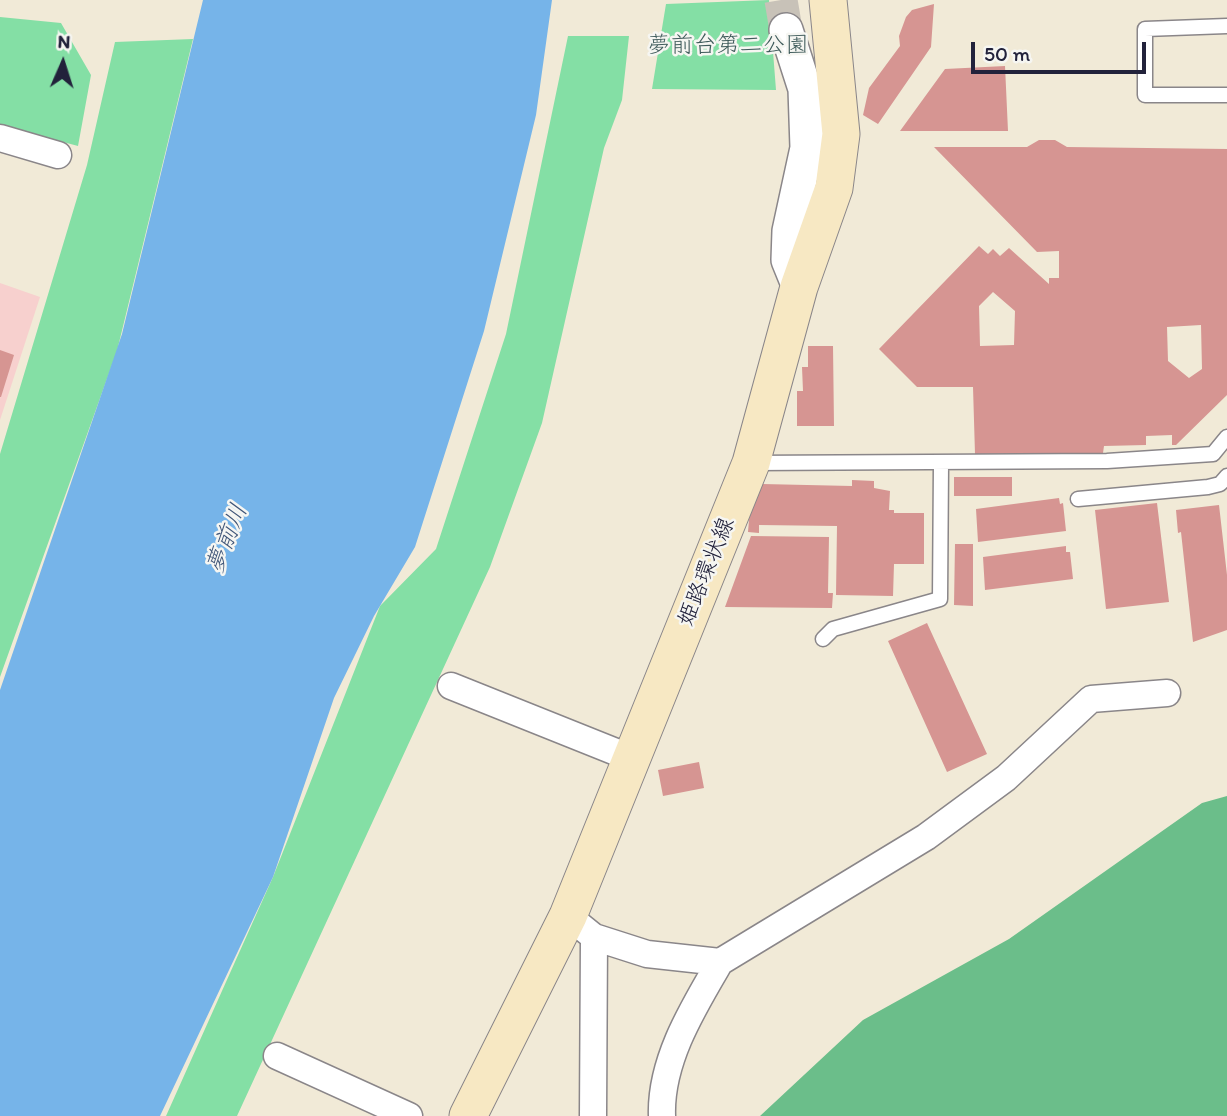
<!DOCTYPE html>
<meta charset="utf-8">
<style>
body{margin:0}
#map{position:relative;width:1227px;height:1116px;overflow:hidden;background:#f1ead7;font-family:Itim,sans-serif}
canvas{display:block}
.north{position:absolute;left:28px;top:28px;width:70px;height:70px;-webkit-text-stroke:5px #f6f6f2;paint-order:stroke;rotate:3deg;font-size:19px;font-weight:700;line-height:28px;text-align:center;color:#22223b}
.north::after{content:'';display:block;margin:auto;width:24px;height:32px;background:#22223b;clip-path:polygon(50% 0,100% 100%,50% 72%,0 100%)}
.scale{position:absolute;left:971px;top:42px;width:175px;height:32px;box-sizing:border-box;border:4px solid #22223b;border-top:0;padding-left:9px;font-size:21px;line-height:24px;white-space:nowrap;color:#22223b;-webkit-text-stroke:5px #f6f6f2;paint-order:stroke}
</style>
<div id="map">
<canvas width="1227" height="1116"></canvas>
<div class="north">N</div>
<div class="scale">50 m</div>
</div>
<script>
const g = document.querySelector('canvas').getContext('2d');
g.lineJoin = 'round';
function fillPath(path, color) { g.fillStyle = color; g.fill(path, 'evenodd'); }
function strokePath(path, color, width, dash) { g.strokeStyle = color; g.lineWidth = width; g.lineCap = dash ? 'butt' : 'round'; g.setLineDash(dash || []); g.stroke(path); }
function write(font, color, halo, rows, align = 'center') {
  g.font = font + ' Itim,"Klee One",sans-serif'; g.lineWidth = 5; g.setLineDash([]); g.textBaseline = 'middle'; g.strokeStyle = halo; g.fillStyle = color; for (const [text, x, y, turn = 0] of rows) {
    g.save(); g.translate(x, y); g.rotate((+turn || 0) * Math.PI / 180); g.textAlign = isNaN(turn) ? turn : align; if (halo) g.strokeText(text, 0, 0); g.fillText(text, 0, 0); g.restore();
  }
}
const built = new Path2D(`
 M0 283 40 297 0 420Z`);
const green = new Path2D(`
 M769 0 776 90 652 89 666 4Z
 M0 17 61 23 91 75 78 146 0 125Z
 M568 36H629L622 100 604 148 542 423 490 567 237 1116H166L273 877 380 606 436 549 506 334Z
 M193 39 117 351 0 677V454L87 165 115 42Z`);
const forest = new Path2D(`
 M1227 796V1116H760L863 1020 1009 939 1202 803Z`);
const water = new Path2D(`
 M203 0H552L536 115 484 331 415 547 374 616 334 698 273 877 160 1116H0V690L122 334Z`);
const building = new Path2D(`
 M934 4 931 47 878 124 863 115 869 88 900 46 899 36 906 17 912 10Z
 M1005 66 1008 131H900L945 69Z
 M1039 140H1055L1067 147 1227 149V395L1176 445H1172V435L1146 436V445L1104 446 1103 453 975 454 973 387H917L879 349 979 246 988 254 993 249 1000 256 1009 248 1049 284V278H1059V251L1037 252 934 147H1027ZM993 292 1015 311 1014 345 980 346 979 306ZM1201 325 1202 369 1189 378 1168 361 1167 327Z
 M808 346H833L834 426H797V391H803L802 367H808Z
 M0 350 14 355 1 397H0Z
 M954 477H1012V496H954Z
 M852 480 874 481V488L890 491 889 510H894V513H924V564H894L893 596 836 595 837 526 759 525V533L748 532 750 508H753V497L762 484 852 486Z
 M1059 498 1060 504 1063 503 1066 531 978 542 976 509Z
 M1157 503 1169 602 1106 609 1095 510Z
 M1219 505 1227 575V630L1193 642 1181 532 1178 533 1176 510Z
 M751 536 829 537 828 593H833L832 608 725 607Z
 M955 544H973V606L954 605Z
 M1066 546V552H1070L1073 579 985 590 983 557Z
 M927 623 987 754 947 772 888 641Z
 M699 762 704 788 663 796 658 770Z`);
const tertiaryTunnel = new Path2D(`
 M781 0 786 30`);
const service = new Path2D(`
 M1227 26 1145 29V95H1227
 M751 463 1107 461 1213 454 1227 437
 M1078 499 1208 487 1220 484 1227 476
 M823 639 833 629 940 599 941 464`);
const minor = new Path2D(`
 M0 138 58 155
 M451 686 631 758
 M568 916 594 937 647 954 720 962 926 837 1006 778 1091 699 1167 693
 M277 1056 409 1116
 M593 1116 594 937
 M662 1116C660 1061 693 1008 720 962`);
const tertiary = new Path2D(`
 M786 30 805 89 807 148 789 231 788 260 799 287`);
const secondary = new Path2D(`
 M468 1116 568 916 751 463 799 287 834 188 841 134 828 0`);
const parkNames = [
 ["夢前台第二公園",728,46]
];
const streetNames = [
 ["姫路環状線",707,572,-68]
];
const waterNames = [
 ["夢前川",228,539,-68]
];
fillPath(built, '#f7d0ce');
fillPath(green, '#84dfa5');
fillPath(forest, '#6bbe8a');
fillPath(water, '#76b4e9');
fillPath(building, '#d69592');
strokePath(tertiaryTunnel, '#c8c2b8', 33, [33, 17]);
strokePath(service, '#8a8689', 17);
strokePath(minor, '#8a8689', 29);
strokePath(tertiary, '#8a8689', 36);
strokePath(secondary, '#8a8689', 39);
strokePath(service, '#fff', 14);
strokePath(minor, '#fff', 26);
strokePath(tertiary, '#fff', 33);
strokePath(secondary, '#f7e8c3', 37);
write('23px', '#3f5b5b', '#f6f6f2', parkNames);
write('23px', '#22223b', '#f6f6f2', streetNames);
write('italic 24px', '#3f5578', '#f6f6f2', waterNames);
</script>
